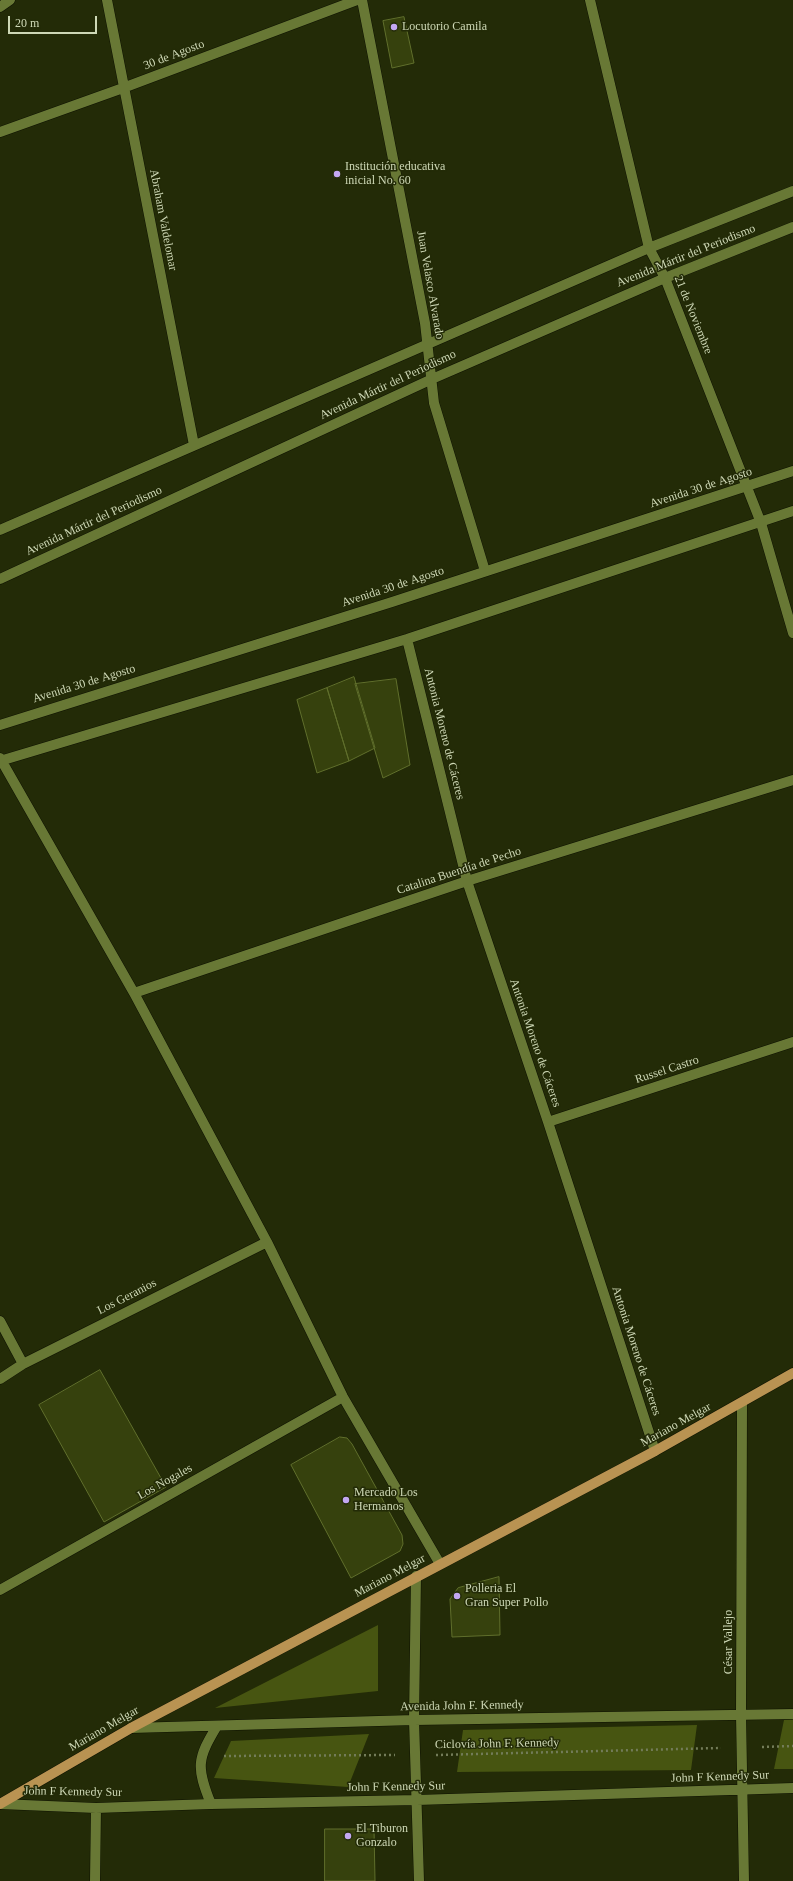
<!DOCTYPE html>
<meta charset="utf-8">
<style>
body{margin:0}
#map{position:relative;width:793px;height:1881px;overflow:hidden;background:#232b07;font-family:"Times New Roman",serif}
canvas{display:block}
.scale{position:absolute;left:8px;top:16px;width:89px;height:18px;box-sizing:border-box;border:2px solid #ced8b6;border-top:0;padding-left:5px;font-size:12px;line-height:14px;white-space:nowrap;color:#ced8b6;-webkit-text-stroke:3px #232b07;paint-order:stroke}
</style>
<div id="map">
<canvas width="793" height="1881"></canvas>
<div class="scale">20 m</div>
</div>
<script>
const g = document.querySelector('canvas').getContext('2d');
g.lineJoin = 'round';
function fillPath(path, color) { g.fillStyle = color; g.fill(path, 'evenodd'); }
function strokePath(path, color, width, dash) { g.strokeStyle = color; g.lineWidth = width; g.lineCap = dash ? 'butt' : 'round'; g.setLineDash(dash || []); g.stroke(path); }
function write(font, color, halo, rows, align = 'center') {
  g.font = font + ' "Times New Roman",serif'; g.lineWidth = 3; g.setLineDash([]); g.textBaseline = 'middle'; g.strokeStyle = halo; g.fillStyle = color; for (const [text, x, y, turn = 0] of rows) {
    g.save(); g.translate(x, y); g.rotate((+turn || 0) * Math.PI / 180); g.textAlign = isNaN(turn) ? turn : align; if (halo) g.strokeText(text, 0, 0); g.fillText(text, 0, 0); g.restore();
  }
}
const green = new Path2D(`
 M378 1625V1691L215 1708Z
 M793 1719V1769H774L784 1720Z
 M697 1725 691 1770 457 1772 463 1730Z
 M369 1734 348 1787 214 1778 231 1741Z`);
const building = new Path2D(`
 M404 17 414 63 392 68 383 21Z
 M354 677 375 748 349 761 327 688Z
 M396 679 410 765 383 778 355 684Z
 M327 688 349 761 317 773 297 700Z
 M100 1370 166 1487 104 1522 39 1405Z
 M340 1437 347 1438 352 1444 402 1535 403 1544 400 1551 351 1578 291 1465Z
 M499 1577 500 1635 452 1637 450 1599 458 1588Z
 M325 1829H374L375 1881H325Z`);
const path = new Path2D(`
 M762 1747 793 1746
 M436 1755 721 1748
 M224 1756 395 1755`);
const minor = new Path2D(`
 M107 0 194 445
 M362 0 425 323 434 403 485 571
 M590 0 649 248 665 278 761 523 793 633
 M0 7 10 0
 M0 132 123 88 357 0
 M0 530 649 248 793 191
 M0 579 432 379 665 278 793 227
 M407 639 467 881 548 1122 655 1451
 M0 725 392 602 793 471
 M0 758 134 993 267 1242 343 1397 440 1564
 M0 761 407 639 793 511
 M134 993 467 881 793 780
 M548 1122 793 1042
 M0 1321 23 1364
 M0 1379 23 1364 267 1242
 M742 1403 741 1715 744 1881
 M416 1576 414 1720 419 1881
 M0 1590 343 1397
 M131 1728 414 1720 793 1714
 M0 1804 96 1808 211 1804 417 1800 793 1788
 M211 1804C196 1767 197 1759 217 1726
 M95 1881 96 1808`);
const major = new Path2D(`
 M0 1804 131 1728 655 1451 793 1373`);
const markers = [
 [394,27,4,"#c3a7f2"],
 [337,174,4,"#c3a7f2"],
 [346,1500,4,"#c3a7f2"],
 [457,1596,4,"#c3a7f2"],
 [348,1836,4,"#c3a7f2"]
];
const poiNames = [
 ["Locutorio Camila",402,27],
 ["Institución educativa",345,167],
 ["inicial No. 60",345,181],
 ["Mercado Los",354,1493],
 ["Hermanos",354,1507],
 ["Polleria El",465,1589],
 ["Gran Super Pollo",465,1603],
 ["El Tiburon",356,1829],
 ["Gonzalo",356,1843]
];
const streetNames = [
 ["30 de Agosto",174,55,-21],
 ["Abraham Valdelomar",163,220,79],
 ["Avenida Mártir del Periodismo",686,256,-22],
 ["Juan Velasco Alvarado",430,285,80],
 ["21 de Noviembre",693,315,68],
 ["Avenida Mártir del Periodismo",388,385,-25],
 ["Avenida 30 de Agosto",701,488,-18],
 ["Avenida Mártir del Periodismo",94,521,-25],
 ["Avenida 30 de Agosto",393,587,-18],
 ["Avenida 30 de Agosto",84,684,-17],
 ["Antonia Moreno de Cáceres",444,734,76],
 ["Catalina Buendía de Pecho",459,871,-18],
 ["Antonia Moreno de Cáceres",535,1043,71],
 ["Russel Castro",667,1070,-18],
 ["Los Geranios",127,1297,-27],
 ["Antonia Moreno de Cáceres",636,1351,72],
 ["Mariano Melgar",676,1425,-29],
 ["Los Nogales",165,1482,-29],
 ["Mariano Melgar",390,1576,-28],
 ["César Vallejo",729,1642,-90],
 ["Avenida John F. Kennedy",462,1706,-1],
 ["Mariano Melgar",104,1729,-30],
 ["Ciclovía John F. Kennedy",497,1744,-1],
 ["John F Kennedy Sur",720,1777,-2],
 ["John F Kennedy Sur",396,1787,-1],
 ["John F Kennedy Sur",73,1792,1]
];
fillPath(green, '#475511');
fillPath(building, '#36410d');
strokePath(building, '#606f2c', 1);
strokePath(minor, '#0e1201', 11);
strokePath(major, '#0e1201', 11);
strokePath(path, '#737c59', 2.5, [2, 3]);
strokePath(minor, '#687835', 10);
strokePath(major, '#b99352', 10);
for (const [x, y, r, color] of markers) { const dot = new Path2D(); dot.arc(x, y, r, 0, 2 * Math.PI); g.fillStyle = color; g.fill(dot); strokePath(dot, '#232b07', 1.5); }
write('12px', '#ced8b6', '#232b07', poiNames, 'left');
write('12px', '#ced8b6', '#232b07', streetNames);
</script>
